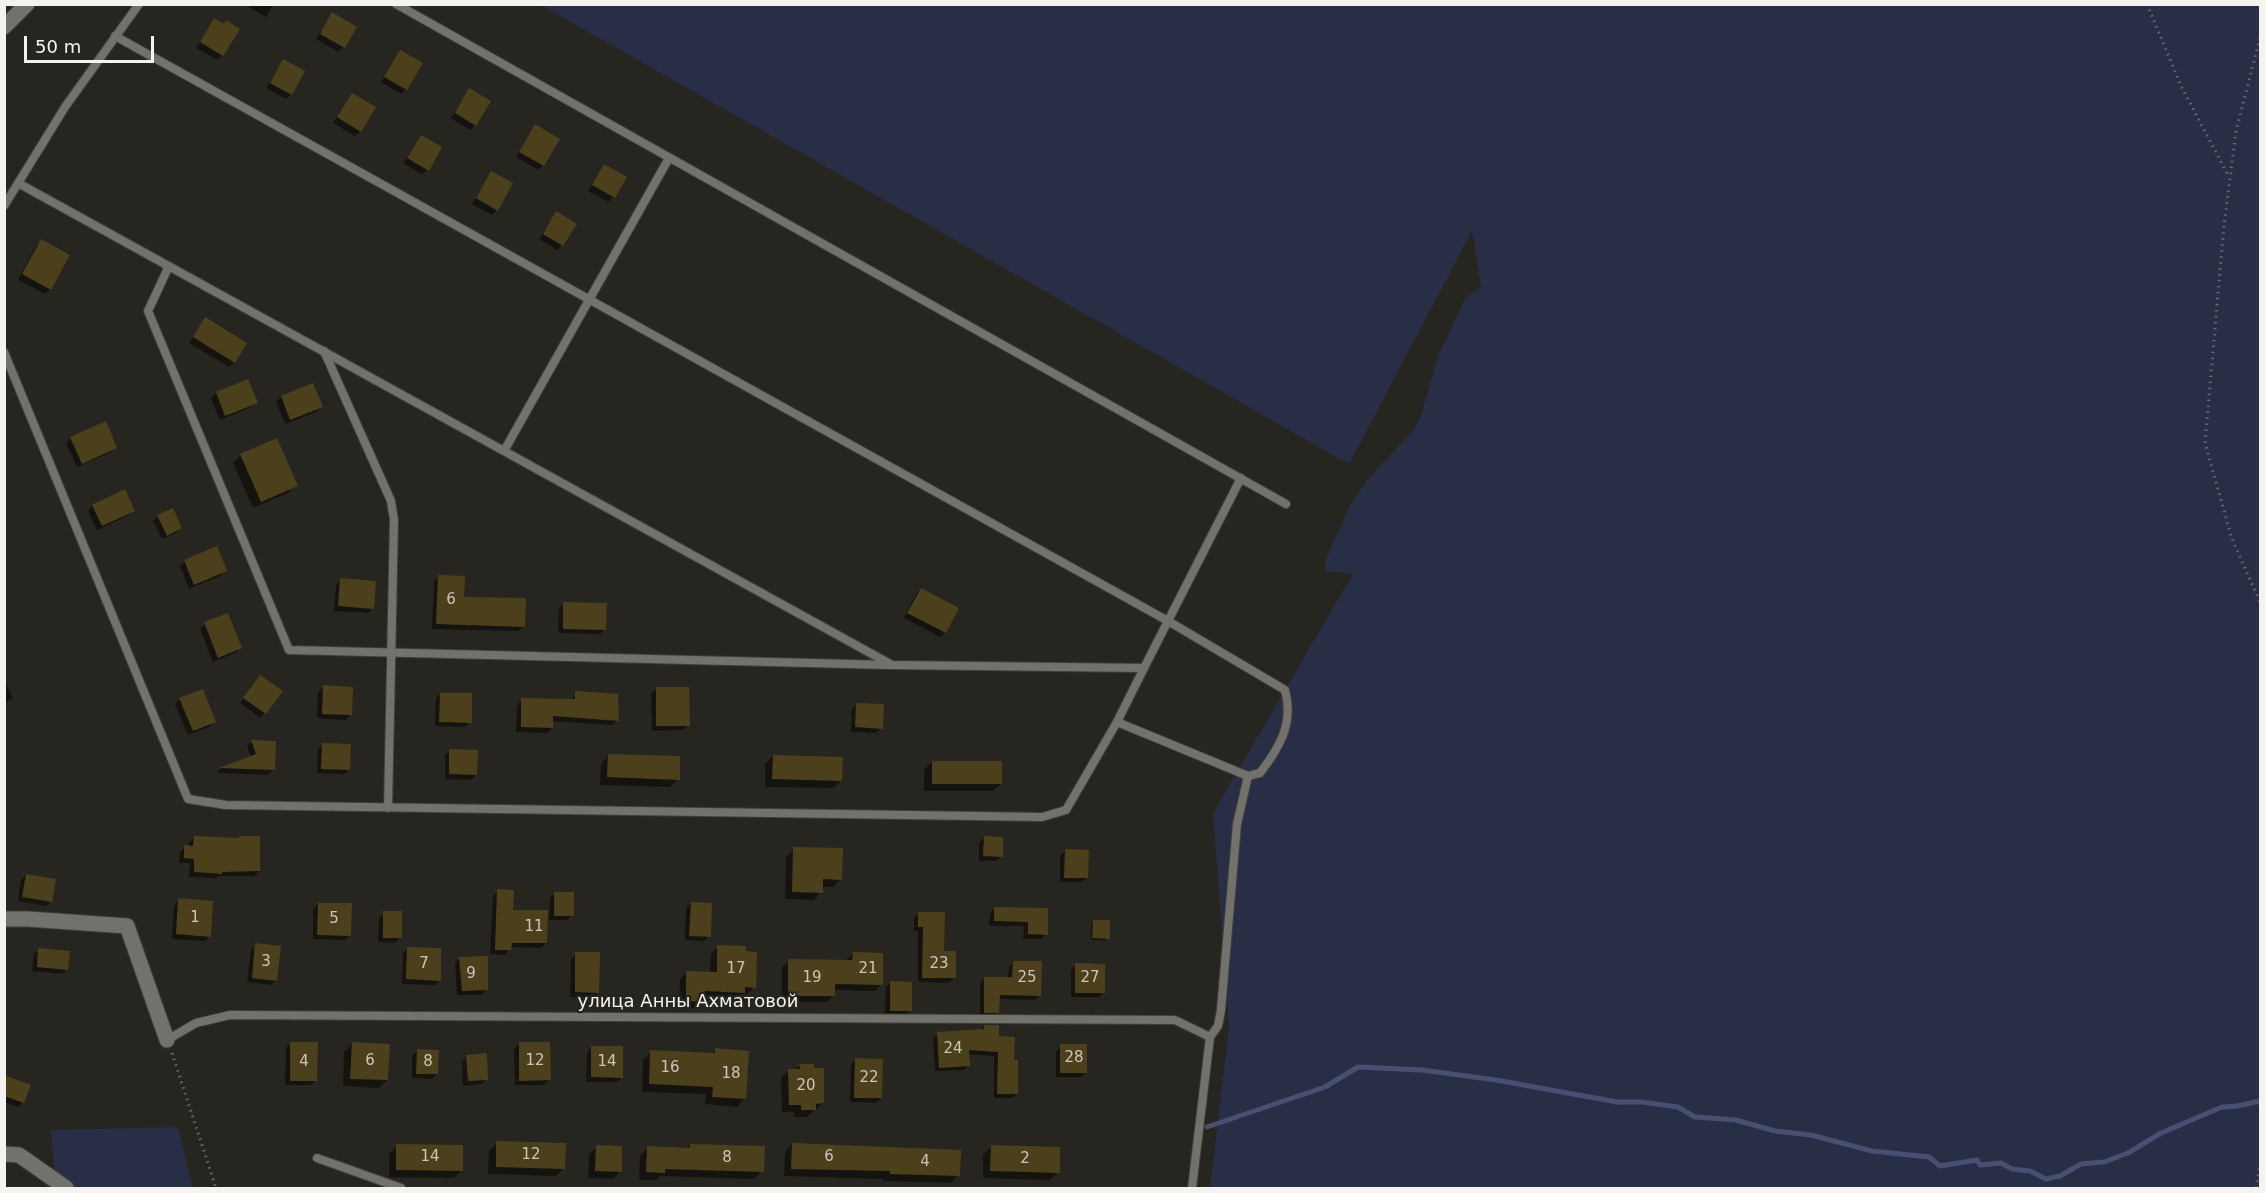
<!DOCTYPE html>
<meta charset="utf-8">
<style>
body{margin:0}
#map{position:relative;width:2265px;height:1193px;overflow:hidden;background:#27251f;font-family:"DejaVu Sans",sans-serif}
canvas{display:block}
.frame{position:absolute;inset:0;border:6px solid #f4f3ef;pointer-events:none}
.scale{position:absolute;left:24px;top:36px;width:130px;height:27px;box-sizing:border-box;border:3px solid #f4f3ef;border-top:0;padding-left:8px;font-size:18px;line-height:21px;white-space:nowrap;color:#f4f3ef;-webkit-text-stroke:4px #27251f;paint-order:stroke}
</style>
<div id="map">
<canvas width="2265" height="1193"></canvas>
<div class="frame"></div>
<div class="scale">50 m</div>
</div>
<script>
const g = document.querySelector('canvas').getContext('2d');
g.lineJoin = 'round';
function fillPath(path, color) { g.fillStyle = color; g.fill(path, 'evenodd'); }
function strokePath(path, color, width, dash) { g.strokeStyle = color; g.lineWidth = width; g.lineCap = dash ? 'butt' : 'round'; g.setLineDash(dash || []); g.stroke(path); }
function write(font, color, halo, rows, align = 'center') {
  g.font = font + ' "DejaVu Sans",sans-serif'; g.lineWidth = 4.5; g.setLineDash([]); g.textBaseline = 'middle'; g.strokeStyle = halo; g.fillStyle = color; for (const [text, x, y, turn = 0] of rows) {
    g.save(); g.translate(x, y); g.rotate((+turn || 0) * Math.PI / 180); g.textAlign = isNaN(turn) ? turn : align; if (halo) g.strokeText(text, 0, 0); g.fillText(text, 0, 0); g.restore();
  }
}
const green = new Path2D(`
 M541 5H2260V1188H1210L1229 1027 1213 813 1353 574 1326 571 1325 561 1350 505 1369 478 1412 432 1420 419 1438 356 1465 299 1481 287 1472 231 1349 464Z
 M178 1127 193 1188H76L54 1169 51 1130Z`);
const shadow = new Path2D(`
 M244 4H274L266 17Z
 M333 14 355 27 339 52 316 39Z
 M214 20 222 56 217 60 196 48Z
 M400 51 406 89 401 94 381 82Z
 M283 61 291 94 286 99 266 88Z
 M470 90 475 125 470 130 451 118Z
 M352 95 360 131 355 136 333 123Z
 M536 126 543 165 538 170 516 157Z
 M421 136 427 170 422 174 403 163Z
 M605 166 625 178 609 202 588 191Z
 M491 173 497 210 492 215 472 204Z
 M556 213 562 245 557 250 539 239Z
 M41 241 50 289 45 294 18 280 36 246Z
 M205 319 234 362 229 367 189 343Z
 M312 385 321 407 316 412 285 424 276 402 281 397Z
 M216 393 256 403 251 407 220 420 211 398Z
 M71 438 115 447 111 452 77 467 66 443Z
 M241 455 296 485 288 493 253 508 233 463Z
 M125 491 134 510 129 515 97 530 88 511 92 506Z
 M158 517 180 528 176 533 162 539 153 521Z
 M185 561 225 571 220 576 189 589 180 566Z
 M439 577 462 598 524 626 519 631 432 629 434 582Z
 M341 580 373 608 368 613 334 611 336 585Z
 M921 589 945 632 940 637 904 618 916 594Z
 M564 603 605 629 600 634 558 633 559 608Z
 M205 624 240 648 235 653 213 662 200 629Z
 M4 680 13 698 4 704Z
 M256 681 281 691 260 718 240 703Z
 M323 687 350 715 345 720 317 718 318 692Z
 M656 689 688 725 683 730 652 731 651 693Z
 M576 693 617 720 612 725 552 721V728L547 733 516 732 517 705 522 700 571 701Z
 M440 694 470 722 465 727 435 726 436 699Z
 M180 699 214 722 209 727 188 735 175 704Z
 M857 704 881 728 876 733 851 732 852 709Z
 M251 742H274L273 770 268 775 217 773 220 769 251 757 247 746Z
 M323 744 349 770 344 774 317 773 318 749Z
 M450 750 476 775 471 780 445 779V755Z
 M608 756 678 779 670 787 600 785 601 764Z
 M773 756 841 781 833 788 765 787V764Z
 M932 762 1001 784 993 791H924V770Z
 M194 838 259 871 254 876H218L216 878 189 877 190 863H179L180 852 185 847H189V843Z
 M984 838 1001 856 996 861H979V843Z
 M794 849 841 879 833 887H822L821 892 814 900 785 899 786 857Z
 M1065 851 1087 878 1082 882H1060V856Z
 M26 875 51 901 46 906 18 901 21 880Z
 M498 891 511 911 546 943 541 948 510 947 505 955 490 954 493 896Z
 M555 893 572 915 567 920H549L550 898Z
 M179 900 210 936 205 941 172 939 174 905Z
 M691 903 709 936 704 941 685 940 686 908Z
 M318 904 350 935 345 940 313 939V909Z
 M995 908 1047 909 1046 934 1041 939H1023L1024 926H989L990 913Z
 M384 913 400 938 395 943 378 942 379 918Z
 M919 914 943 952 954 978 949 983 918 982V931H914V919Z
 M1093 922 1108 938 1106 940H1091V924Z
 M256 945 276 980 271 985 247 982 251 950Z
 M718 947 754 987 747 994H741L736 999 703 998V1001L696 1008H679L680 979 687 972 710 973 711 954Z
 M408 948 440 980 435 985 402 984 403 953Z
 M39 950 67 969 62 974 32 971 34 954Z
 M576 954 598 992 593 997H570L571 959Z
 M853 954 881 984 875 991 833 990V996L827 1002H782V967L789 961H846Z
 M460 958 486 990 481 995H457L455 963Z
 M1014 962 1040 995 1035 1000 998 999V1012L993 1017H980V983L985 978 1008 979 1009 967Z
 M1076 965 1103 993 1098 997H1071V970Z
 M891 982 910 1011 905 1016 885 1015 886 987Z
 M984 1026 997 1037 1013 1062 1017 1094 1012 1098H994V1056L967 1054 968 1065 964 1070 935 1071 933 1038 938 1034 980 1031Z
 M291 1043 316 1080 311 1085H285L286 1048Z
 M352 1044 387 1080 379 1088 343 1086 344 1052Z
 M519 1044 549 1080 544 1085H515L514 1049Z
 M1061 1046 1086 1072 1081 1077H1056V1051Z
 M591 1047 622 1077 617 1082H586L587 1052Z
 M716 1050 744 1099 737 1107 705 1104 706 1094 642 1092 643 1060 651 1052 712 1054Z
 M417 1051 437 1074 432 1079 412 1078V1056Z
 M467 1056 487 1079 482 1084 463 1086 462 1061Z
 M856 1059 881 1098 876 1103 850 1102 851 1064Z
 M800 1065 823 1103 807 1117H794V1112H782L781 1078 789 1070H795Z
 M4 1077 23 1102 18 1107 4 1102Z
 M497 1143 564 1168 556 1176 488 1174 489 1151Z
 M792 1144 958 1175 951 1183 883 1181V1179L784 1176 785 1152Z
 M691 1145 762 1171 754 1179 660 1176 656 1180H639L640 1156 647 1148 687 1149Z
 M397 1146 462 1170 454 1178 389 1177V1154Z
 M597 1147 621 1171 613 1179 588 1178 589 1154Z
 M991 1147 1058 1172 1050 1180 983 1178V1155Z`);
const stream = new Path2D(`
 M1207 1127 1325 1087 1358 1067 1422 1070 1496 1080 1617 1102H1642L1678 1107 1695 1117 1736 1120 1775 1131 1811 1135 1872 1151 1929 1157 1940 1166 1977 1160 1980 1165 2001 1163 2012 1169 2030 1171 2046 1179 2060 1176 2081 1164 2104 1162 2128 1153 2161 1133 2222 1107 2237 1106 2260 1101`);
const building = new Path2D(`
 M332 12 357 27 345 48 320 34Z
 M214 18 224 24 226 20 240 29 223 56 200 42Z
 M400 50 423 63 407 90 384 77Z
 M283 59 305 71 292 95 270 83Z
 M469 88 491 101 476 126 455 113Z
 M352 93 376 107 361 132 337 117Z
 M535 124 560 139 544 166 519 152Z
 M421 135 442 147 429 171 407 158Z
 M604 164 627 177 615 198 592 185Z
 M491 171 513 183 498 211 476 198Z
 M556 211 577 224 563 246 543 234Z
 M41 239 70 255 51 290 22 274Z
 M205 317 247 343 235 363 193 337Z
 M248 379 258 403 225 416 216 392Z
 M313 383 323 407 290 420 281 396Z
 M106 421 117 448 82 464 70 437Z
 M277 438 298 486 261 502 240 454Z
 M125 489 135 511 102 526 92 505Z
 M173 508 182 528 167 536 157 515Z
 M217 546 227 571 194 585 184 560Z
 M438 575 465 576 464 597 526 598 525 627 436 624Z
 M340 578 376 581 374 609 338 606Z
 M921 588 959 608 946 633 907 613Z
 M563 602 607 603 606 630 563 629Z
 M228 613 242 648 218 658 204 622Z
 M260 675 283 691 266 714 243 698Z
 M323 685 353 687 352 715 322 714Z
 M656 687H689L690 726H656Z
 M203 689 216 722 193 731 179 698Z
 M575 691 618 694 619 721 553 716V728L521 727V698L575 699Z
 M440 693H472V723L439 722Z
 M856 703 884 704 883 729 855 727Z
 M251 740 276 741 275 770 219 768 256 754Z
 M322 743 351 744 350 770 321 769Z
 M449 749 478 750 477 775 449 774Z
 M608 754 680 756V780L607 777Z
 M773 755 843 757 842 781 772 779Z
 M932 761H1002V784H932Z
 M194 836 239 838V836H260V871L222 872V874L194 872V859L184 858V845L193 846Z
 M984 836 1003 837V857L983 856Z
 M793 847 843 848 842 880 823 879V893L792 892Z
 M1065 849 1089 850 1088 878H1064Z
 M26 874 56 879 52 902 22 897Z
 M497 889 514 890 513 910H548L547 943H512L511 950H495Z
 M554 892H574V916H554Z
 M178 898 213 901 211 937 176 934Z
 M691 902 712 903 711 937 689 936Z
 M318 903H352L351 936 317 935Z
 M994 907 1048 908V935L1028 934V922L994 921Z
 M383 911H402V938H383Z
 M918 912H945L944 951H956V978H922L923 927H918Z
 M1093 920H1110V939L1092 938Z
 M255 943 281 946 277 981 252 978Z
 M717 945 746 946V951L757 952 756 988 745 987V993L705 991V1002L686 1001V971L717 972Z
 M407 947 441 948V981L406 979Z
 M38 948 70 951 68 970 37 967Z
 M575 952H600L599 993 575 992Z
 M853 952 883 953V985L835 984V996H788V959L852 960Z
 M488 956V990L462 991 459 957Z
 M1013 961H1042L1041 996 1000 995 999 1013H984V977H1012Z
 M1075 963 1105 964V993H1075Z
 M890 981 912 982V1011H890Z
 M984 1025H999V1036L1015 1037 1014 1060H1018V1094H997L998 1052 969 1050 970 1066 939 1068 937 1032 984 1029Z
 M290 1042H318L317 1081H290Z
 M352 1042 390 1044 388 1080 350 1079Z
 M519 1042H550L551 1080 519 1081Z
 M1060 1044H1087V1073H1060Z
 M591 1046H623V1078L591 1077Z
 M715 1048 749 1051 746 1099 712 1097 713 1087 649 1084 650 1050 715 1053Z
 M417 1049 439 1050 438 1074H416Z
 M487 1053 488 1080 468 1081 466 1055Z
 M855 1058 883 1059 882 1098H854Z
 M799 1064H814V1068H824V1103L816 1104V1110H801V1105H789L788 1069H800Z
 M4 1075 31 1085 24 1103 4 1096Z
 M496 1141 566 1143 565 1169 496 1167Z
 M792 1143 961 1150 960 1176 890 1174V1171L791 1169Z
 M396 1144 463 1145V1171L396 1170Z
 M690 1144 765 1146 764 1172 665 1169V1173L646 1172 647 1146 690 1148Z
 M596 1145 622 1146V1172L595 1171Z
 M991 1145 1060 1147V1173L990 1171Z`);
const path = new Path2D(`
 M2147 4 2181 86 2229 177
 M2260 38 2236 131 2224 225 2205 443 2232 539 2260 602
 M172 1053 216 1188
 M2256 1188 2260 1165`);
const lane = new Path2D(`
 M396 4 1286 504
 M115 36 1168 621 1285 690C1294 723 1280 747 1260 773L1248 776 1117 722 1144 668
 M18 183 892 665 1144 668 1241 478
 M4 206 65 107 139 4
 M169 266 148 311 289 650 890 665
 M324 351 391 501 394 520 388 808
 M4 352 188 799 226 805 1042 817 1066 810 1117 722
 M504 451 669 158
 M167 1040 196 1023 230 1015 1175 1020 1210 1037
 M317 1158 401 1188
 M1192 1188 1210 1037 1218 1026 1221 1010 1237 824 1248 776`);
const street = new Path2D(`
 M4 27 27 4
 M4 919H28L127 926 167 1040
 M4 1154 19 1155 66 1188`);
const numberNames = [
 ["6",451,600],
 ["1",195,918],
 ["5",334,919],
 ["11",534,927],
 ["3",266,962],
 ["7",424,964],
 ["23",939,964],
 ["17",736,969],
 ["21",868,969],
 ["9",471,974],
 ["19",812,978],
 ["25",1027,978],
 ["27",1090,978],
 ["24",953,1049],
 ["28",1074,1058],
 ["6",370,1061],
 ["12",535,1061],
 ["4",304,1062],
 ["8",428,1062],
 ["14",607,1062],
 ["16",670,1068],
 ["18",731,1074],
 ["22",869,1078],
 ["20",806,1086],
 ["12",531,1155],
 ["14",430,1157],
 ["6",829,1157],
 ["8",727,1158],
 ["2",1025,1159],
 ["4",925,1162]
];
const streetNames = [
 ["улица Анны Ахматовой",688,1002]
];
fillPath(green, '#282e46');
fillPath(shadow, '#0007');
strokePath(stream, '#485071', 5);
fillPath(building, '#4b401b');
strokePath(lane, '#42403c', 10);
strokePath(street, '#42403c', 17);
strokePath(path, '#6c6a65', 3, [1.5, 4.5]);
strokePath(lane, '#73716b', 8);
strokePath(street, '#73716b', 15);
write('15px', '#cac6ba', null, numberNames);
write('18px', '#f4f3ef', '#27251f', streetNames);
</script>
